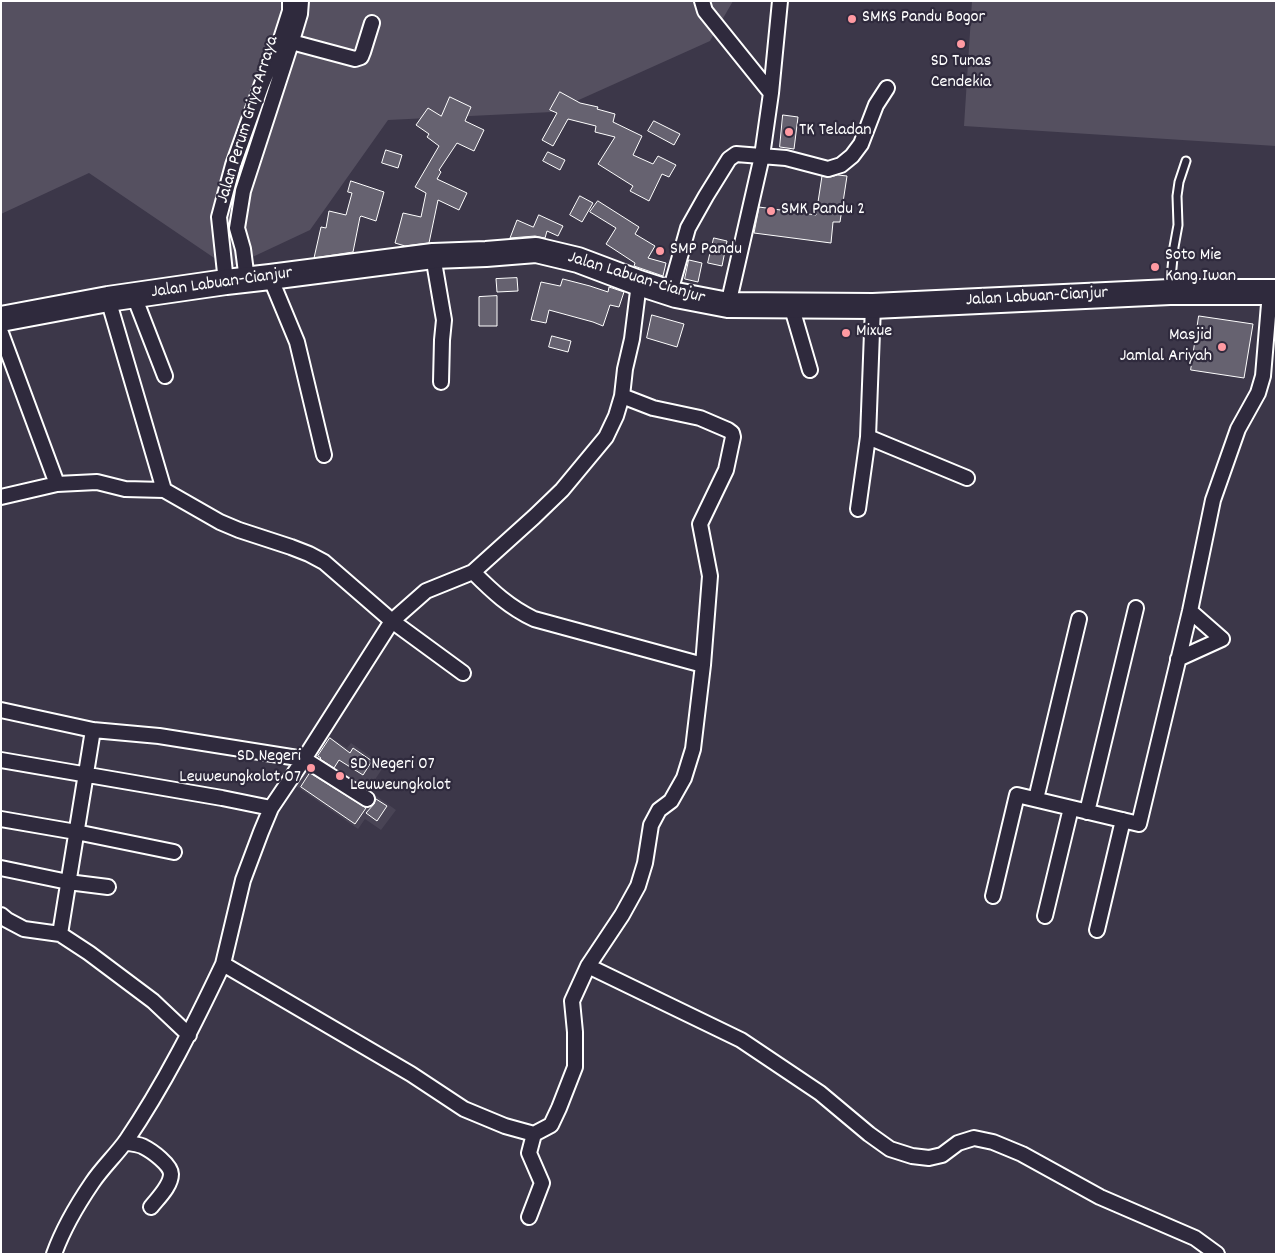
<!DOCTYPE html>
<style>
body{margin:0}
#map{position:relative;width:1277px;height:1255px;overflow:hidden;background:#3c3749;font-family:Dekko,sans-serif}
canvas{display:block}
.frame{position:absolute;inset:0;border:2px solid #fff;pointer-events:none}
</style>
<div id="map">
<canvas width="1277" height="1255"></canvas>
<div class="frame"></div>
</div>
<script>
const g = document.querySelector('canvas').getContext('2d');
g.lineJoin = 'round';
function fillPath(path, color) { g.fillStyle = color; g.fill(path, 'evenodd'); }
function strokePath(path, color, width, dash) { g.strokeStyle = color; g.lineWidth = width; g.lineCap = dash ? 'butt' : 'round'; g.setLineDash(dash || []); g.stroke(path); }
function write(font, color, halo, rows, align = 'center') {
  g.font = font + ' Dekko,sans-serif'; g.lineWidth = 4.5; g.setLineDash([]); g.textBaseline = 'middle'; g.strokeStyle = halo; g.fillStyle = color; for (const [text, x, y, turn = 0] of rows) {
    g.save(); g.translate(x, y); g.rotate((+turn || 0) * Math.PI / 180); g.textAlign = isNaN(turn) ? turn : align; if (halo) g.strokeText(text, 0, 0); g.fillText(text, 0, 0); g.restore();
  }
}
const built = new Path2D(`
 M330 737 347 748 351 743 384 766 368 790 396 810 381 830 365 819 358 829 296 786Z`);
const green = new Path2D(`
 M1 1H733L710 41 552 112 388 120 310 230 229 268 89 173 1 214Z
 M972 1H1276V146L964 126Z`);
const building = new Path2D(`
 M560 92 580 103 598 107 597 109 615 114 613 122 642 136 633 155 653 164 658 156 676 165 669 177 662 174 649 201 630 191 633 186 598 164 615 137 595 132 596 126 568 119 553 146 542 140 557 113 550 110Z
 M450 97 471 107 465 121 484 130 474 151 457 143 439 170 441 172 437 179 467 193 459 210 438 200 429 243 405 246 395 243 403 213 421 217 426 193 415 187 439 146 427 137 429 134 416 125 428 108 441 116Z
 M783 115 798 117 794 149 780 147Z
 M654 121 680 134 674 145 648 131Z
 M386 150 402 155 398 168 382 163Z
 M548 152 565 160 560 170 543 161Z
 M838 175 847 176 840 222H833L831 243 754 233 759 207 816 215 822 176 830 177Z
 M351 181 384 192 376 221 361 216 360 217 353 252 314 258 321 227 326 228 329 211 346 215 352 193 348 192Z
 M580 196 593 203 582 222 570 215Z
 M598 201 639 227 635 234 655 246 648 258 666 263 663 276 634 266 635 263 606 244 616 228 590 212Z
 M539 215 563 226 558 236 547 231 545 238 535 236 510 238 517 220 533 227Z
 M714 238 727 241 722 266 708 263Z
 M689 260 702 263 698 282 685 279Z
 M517 278 518 291 497 292 496 279Z
 M563 279 590 286 608 292 609 287 624 292 619 307 610 305 603 326 593 322 549 310 546 323 531 320 541 282 560 286Z
 M497 296V326H479V297Z
 M652 315 684 324 677 347 647 338Z
 M1199 316 1253 324 1244 378 1191 370Z
 M552 336 571 341 568 352 549 347Z
 M330 738 350 753 353 748 372 761 363 775 339 760 334 768 320 759 321 758 318 756Z
 M310 773 366 808 355 824 301 787Z
 M376 799 387 806 377 821 366 813 374 804Z`);
const service = new Path2D(`
 M1170 289 1174 247 1178 225 1177 196 1179 182 1186 161`);
const minor = new Path2D(`
 M702 1 705 11 771 93
 M284 40 355 59 361 57 363 52 372 23
 M433 256 444 320 442 340 441 382
 M270 277 297 342 324 455
 M247 280 243 249 237 228 243 191 294 34 300 14 301 1
 M226 282 219 217 233 165 262 84 281 39 290 11V1
 M670 292 688 228 706 196 729 159 736 154 786 158 828 169 841 165 852 156 861 144 876 105 887 88
 M134 296 165 376
 M108 299 164 490
 M728 305 762 156 771 93 780 1
 M791 305 810 370
 M1 333 57 484
 M868 437 967 478
 M1 497 57 484 97 482 125 489 164 490 220 522 239 530 291 547 309 554 324 562 392 621 463 673
 M858 509 868 437 873 306
 M473 572C493 592 509 607 534 619L703 665
 M1178 659 1222 639 1190 611
 M1 710 93 730 159 736 304 759 367 799
 M1 760 222 798 271 808
 M1036 799 1079 619
 M1087 812 1136 608
 M1 819 76 832 174 852
 M1 868 68 882 108 887
 M993 896 1017 795 1139 824 1190 611 1213 500 1238 429 1258 393 1263 376 1270 292
 M1 915 7 920 24 929 60 934 89 953 153 1001 189 1035
 M1045 916 1071 808
 M1097 930 1123 820
 M60 934 93 730
 M223 964 243 880 261 832 271 808 304 759 392 621 426 591 473 572 534 517 562 490 606 437 616 416 622 396 625 369 632 339 639 283
 M588 966 741 1040 820 1093 869 1134 890 1149 912 1156 929 1158 942 1155 958 1143 974 1138 993 1142 1022 1154 1100 1197 1195 1238 1217 1254
 M125 1142C131 1144 139 1144 144 1147 152 1151 171 1165 171 1174 171 1186 158 1198 151 1207
 M529 1217 542 1183 529 1153 534 1134
 M54 1254C63 1229 77 1205 92 1183 102 1168 115 1156 126 1141 164 1085 194 1025 223 964L411 1074 464 1109 505 1126 534 1134 551 1125 559 1108 575 1067V1032L572 1001 588 966 622 915 638 886 645 863 651 825 659 810 671 801 684 778 693 749 703 665 710 576 700 524 726 470 733 437 732 433 728 430 700 418 653 408 622 396`);
const trunk = new Path2D(`
 M1 319 108 299 226 282 270 277 433 256 486 254 536 250 578 260 639 283 676 295 728 305 873 306 1170 292H1276`);
const markers = [
 [852,19,5,"#ff9aa2"],
 [961,44,5,"#ff9aa2"],
 [789,132,5,"#ff9aa2"],
 [771,211,5,"#ff9aa2"],
 [660,251,5,"#ff9aa2"],
 [1155,267,5,"#ff9aa2"],
 [846,333,5,"#ff9aa2"],
 [1222,347,5,"#ff9aa2"],
 [311,768,5,"#ff9aa2"],
 [340,776,5,"#ff9aa2"]
];
const poiNames = [
 ["SMKS Pandu Bogor",862,19],
 ["SD Tunas",961,63,"center"],
 ["Cendekia",961,84,"center"],
 ["TK Teladan",799,132],
 ["SMK Pandu 2",781,211],
 ["SMP Pandu",670,251],
 ["Soto Mie",1165,257],
 ["Kang Iwan",1165,278],
 ["Mixue",856,333],
 ["Masjid",1212,337,"right"],
 ["Jamlal Ariyah",1212,358,"right"],
 ["SD Negeri",301,758,"right"],
 ["Leuweungkolot 07",301,779,"right"],
 ["SD Negeri 07",350,766],
 ["Leuweungkolot",350,787]
];
const streetNames = [
 ["Jalan Perum Griya Arraya",249,120,-73],
 ["Jalan Labuan-Cianjur",636,279,17],
 ["Jalan Labuan-Cianjur",222,284,-8],
 ["Jalan Labuan-Cianjur",1037,298,-3]
];
fillPath(built, '#494455');
fillPath(green, '#555060');
fillPath(building, '#666270');
strokePath(building, '#fff', 1);
strokePath(service, '#fff', 11);
strokePath(minor, '#fff', 18);
strokePath(trunk, '#fff', 28);
strokePath(service, '#2f2a3d', 7);
strokePath(minor, '#2f2a3d', 14);
strokePath(trunk, '#2f2a3d', 24);
for (const [x, y, r, color] of markers) { const dot = new Path2D(); dot.arc(x, y, r, 0, 2 * Math.PI); g.fillStyle = color; g.fill(dot); strokePath(dot, '#2f2a3d', 2); }
write('18px', '#fff', '#2f2a3d', poiNames, 'left');
write('18px', '#fff', '#2f2a3d', streetNames);
</script>
